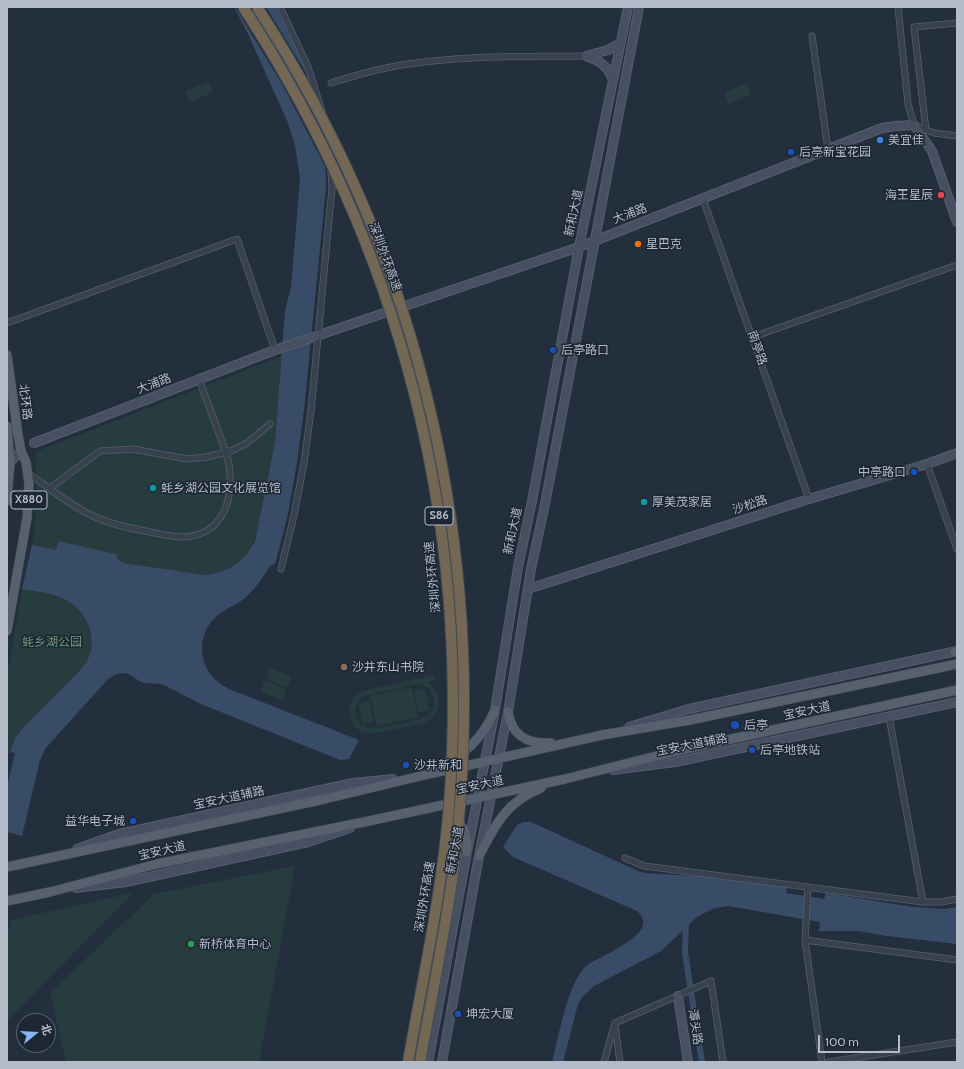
<!DOCTYPE html>
<meta charset="utf-8">
<style>
body{margin:0}
#map{position:relative;width:964px;height:1069px;overflow:hidden;background:#242f3e;font-family:Cabin,"Noto Sans SC",sans-serif}
canvas{display:block}
.frame{position:absolute;inset:0;border:8px solid #b4bcc9;pointer-events:none}
.north{position:absolute;left:16px;top:1013px;width:40px;height:40px;box-sizing:border-box;background:#1d2633;border:1px solid #59626f;border-radius:50%;rotate:72deg;font-size:11px;font-weight:700;line-height:16px;text-align:center;color:#b4bcc9}
.north::after{content:'';display:block;margin:auto;width:14px;height:18px;background:#8ab4f8;clip-path:polygon(50% 0,100% 100%,50% 72%,0 100%)}
.scale{position:absolute;left:818px;top:1035px;width:82px;height:18px;box-sizing:border-box;border:2px solid #b4bcc9;border-top:0;padding-left:5px;font-size:12px;line-height:14px;white-space:nowrap;color:#b4bcc9;-webkit-text-stroke:3px #1d2633;paint-order:stroke}
</style>
<div id="map">
<canvas width="964" height="1069"></canvas>
<div class="frame"></div>
<div class="north">北</div>
<div class="scale">100 m</div>
</div>
<script>
const g = document.querySelector('canvas').getContext('2d');
g.lineJoin = 'round';
function fillPath(path, color) { g.fillStyle = color; g.fill(path, 'evenodd'); }
function strokePath(path, color, width, dash) { g.strokeStyle = color; g.lineWidth = width; g.lineCap = dash ? 'butt' : 'round'; g.setLineDash(dash || []); g.stroke(path); }
function write(font, color, halo, rows, align = 'center') {
  g.font = font + ' Cabin,"Noto Sans SC",sans-serif'; g.lineWidth = 3; g.setLineDash([]); g.textBaseline = 'middle'; g.strokeStyle = halo; g.fillStyle = color; for (const [text, x, y, turn = 0] of rows) {
    g.save(); g.translate(x, y); g.rotate((+turn || 0) * Math.PI / 180); g.textAlign = isNaN(turn) ? turn : align; if (halo) g.strokeText(text, 0, 0); g.fillText(text, 0, 0); g.restore();
  }
}
const green = new Path2D(`
 M208 81 213 92 190 102 185 92Z
 M747 83 751 95 728 104 724 92Z
 M282 356 275 442 257 531C249 562 227 577 194 574L123 563 117 558 116 554 58 541 56 551 32 545C37 514 37 483 35 452Z
 M22 589C35 591 50 593 62 598 88 609 101 642 84 666L21 730 15 738 10 752 7 751V676Z
 M270 668 292 676 287 687 266 679Z
 M434 675 435 680 427 682C439 690 444 708 431 719 423 725 411 726 401 728 383 732 354 742 350 714 349 704 354 696 362 691ZM417 684C425 685 432 690 434 700 434 706 432 712 426 716 421 720 375 730 369 728 352 725 351 704 364 696Z
 M265 681 286 689 282 700 260 692Z
 M412 687 418 717 377 726 370 696Z
 M425 689 430 710 419 712 414 691Z
 M369 701 374 722 363 725 358 703Z
 M295 866 259 1062H66L50 993 154 894Z
 M132 893H133L7 1021V938L11 920Z`);
const water = new Path2D(`
 M234 7H276L299 54 310 82 325 157 326 187 304 410 297 462 288 514 275 564 270 566C262 579 253 592 241 601 230 608 219 612 211 622 199 637 199 661 212 676 217 682 222 685 229 689L359 740 349 759 340 760 201 704 162 684 143 683 128 674 123 673 117 674 108 679 45 749 40 760 22 836 7 832V787L15 753 10 752 15 738 21 730 84 666C101 642 88 609 62 598 50 593 35 591 22 589L32 545 56 550 58 541 116 554 117 558 123 563 205 575C228 573 244 562 255 541L275 442 285 311 291 287 300 178 295 145 288 123 248 34Z
 M524 822H531L638 871 645 873 729 878 787 886 786 893 824 899 826 893 913 907 945 909 957 907V944L887 936 858 931H819L820 922 728 906 714 908 697 917 661 951 594 986 582 997 578 1004 563 1062H552C558 1039 568 983 585 967 597 956 664 934 637 911L513 857 503 847 517 825Z`);
const pier = new Path2D(`
 M235 7H266L305 71 314 86 324 126 328 172 282 84Z`);
const canal = new Path2D(`
 M686 921 685 953 702 1062`);
const street = new Path2D(`
 M280 7 308 67 322 111
 M898 7 908 104 914 125 934 133 957 136
 M812 36 828 149
 M331 83C356 75 381 68 408 64 465 55 528 57 586 56
 M926 130 914 27 957 23
 M327 137 330 158
 M703 199 809 499
 M7 323 237 239 275 350
 M753 337 957 265
 M927 464 957 549
 M28 473C48 487 67 503 89 514 109 524 129 528 150 532 161 534 172 537 183 537 219 536 232 505 230 475 230 460 223 445 218 431 212 414 205 396 199 379
 M50 488 100 451 133 449 187 459 207 457 233 450 247 443 270 424
 M281 569 294 515 304 463 311 411 332 188 331 171
 M889 717 923 902
 M625 858 644 866 923 902H941L957 899
 M808 887 805 940 822 1062
 M805 940 957 960
 M615 1025 620 1062
 M604 1062 615 1023 711 981 723 1062
 M829 1062 957 1042`);
const secondary = new Path2D(`
 M586 56C600 61 608 66 613 80
 M586 56 608 50 621 43
 M34 443 275 350 579 247 882 128 896 126 914 125 932 151 957 222
 M7 464 10 462 21 451
 M528 589 809 499 927 464 957 453
 M629 727 689 709 957 651
 M613 770 675 762 957 702
 M77 849 119 834 353 783 393 779
 M76 888 126 882 308 842 350 828
 M678 996 688 1062
 M428 1062 467 852 495 710 518 567 532 501 579 247 628 7
 M442 1062 479 856 508 712 531 569 545 504 639 7`);
const primary = new Path2D(`
 M7 355 18 435 21 451 26 462 29 484 27 518 7 631
 M7 426 10 462 7 501
 M955 652H957
 M508 712C512 737 528 744 551 743
 M433 770C463 755 481 742 495 710
 M457 820C465 829 468 839 467 852
 M479 856C495 825 507 801 541 788
 M7 867 325 799 412 778 602 735 690 720 957 664
 M7 901 50 892 157 864 364 822 565 779 676 751 957 690`);
const highwayBridge = new Path2D(`
 M243 7C400 247 471 520 449 806 442 892 423 977 408 1062
 M257 7C413 245 482 523 460 806 454 892 435 977 420 1062`);
const markers = [
 [880,140,4,"#3f7fe0"],
 [791,152,4,"#1a4fb4"],
 [941,195,4,"#e0444e"],
 [638,244,4,"#e8710a"],
 [553,350,4,"#1a4fb4"],
 [914,472,4,"#1a4fb4"],
 [153,488,4,"#0f9aa8"],
 [644,502,4,"#0f9aa8"],
 [344,667,4,"#8d6e63"],
 [735,725,5,"#1a4fb4"],
 [752,750,4,"#1a4fb4"],
 [406,765,4,"#1a4fb4"],
 [133,821,4,"#1a4fb4"],
 [191,944,4,"#2e9e5b"],
 [458,1014,4,"#1a4fb4"]
];
const shields = [
 [29,500,36],
 [439,516,28]
];
const shieldNames = [
 ["X880",29,500],
 ["S86",439,516]
];
const poiNames = [
 ["美宜佳",888,140],
 ["后亭新宝花园",799,152],
 ["海王星辰",933,195,"right"],
 ["星巴克",646,244],
 ["后亭路口",561,350],
 ["中亭路口",906,472,"right"],
 ["蚝乡湖公园文化展览馆",161,488],
 ["厚美茂家居",652,502],
 ["沙井东山书院",352,667],
 ["后亭",744,725],
 ["后亭地铁站",760,750],
 ["沙井新和",414,765],
 ["益华电子城",125,821,"right"],
 ["新桥体育中心",199,944],
 ["坤宏大厦",466,1014]
];
const streetNames = [
 ["新和大道",574,213,-78],
 ["大浦路",630,214,-21],
 ["深圳外环高速",385,257,70],
 ["南亭路",757,348,71],
 ["大浦路",154,384,-21],
 ["北环路",25,402,83],
 ["沙松路",750,505,-18],
 ["新和大道",513,531,-78],
 ["深圳外环高速",433,577,-96],
 ["宝安大道",807,711,-12],
 ["宝安大道辅路",692,745,-11],
 ["宝安大道",480,785,-12],
 ["宝安大道辅路",229,798,-12],
 ["新和大道",455,850,-79],
 ["宝安大道",162,851,-13],
 ["深圳外环高速",425,897,-81],
 ["潭头路",695,1027,81]
];
const parkNames = [
 ["蚝乡湖公园",52,642]
];
fillPath(green, '#263c3f');
fillPath(water, '#394c67');
fillPath(pier, '#242f3e');
strokePath(canal, '#394c67', 6);
strokePath(street, '#565f6c', 7);
strokePath(secondary, '#565f6c', 10);
strokePath(primary, '#414a57', 10);
strokePath(street, '#38414e', 5.5);
strokePath(secondary, '#465061', 8);
strokePath(primary, '#56606e', 9);
strokePath(highwayBridge, '#434c59', 12, []);
strokePath(highwayBridge, '#746855', 10);
for (const [x, y, r, color] of markers) { const dot = new Path2D(); dot.arc(x, y, r, 0, 2 * Math.PI); g.fillStyle = color; g.fill(dot); strokePath(dot, '#1d2633', 1.5); }
for (const [x, y, w] of shields) { const box = new Path2D(); box.roundRect(x - w / 2, y - 9, w, 18, 3); g.fillStyle = '#1d2633'; g.fill(box); strokePath(box, '#b4bcc9', 1); }
write('bold 11px', '#b4bcc9', null, shieldNames);
write('12px', '#b4bcc9', '#1d2633', poiNames, 'left');
write('12px', '#b4bcc9', '#1d2633', streetNames);
write('12px', '#6b9a76', '#1d2633', parkNames);
</script>
